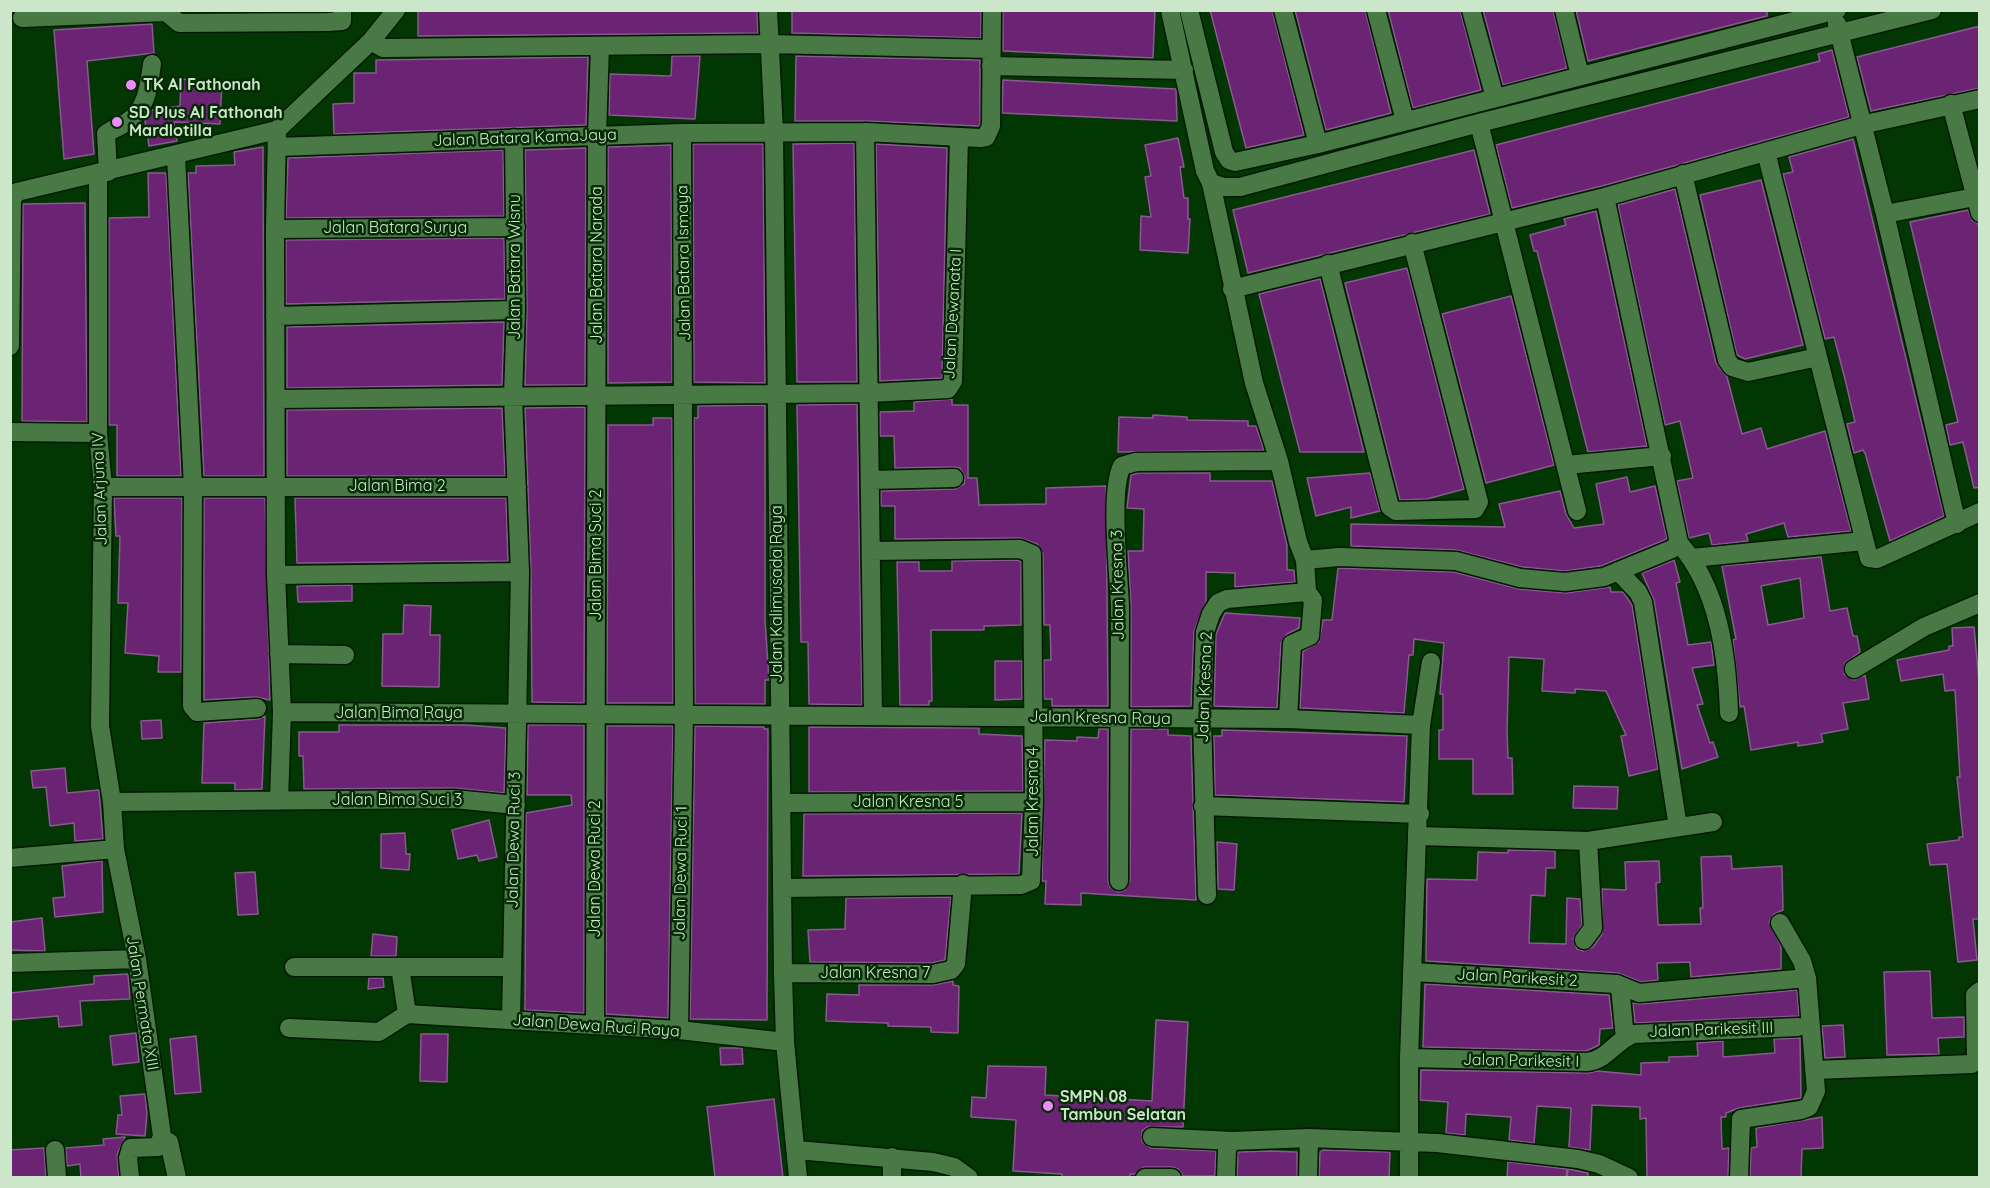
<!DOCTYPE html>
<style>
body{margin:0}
#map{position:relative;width:1990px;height:1188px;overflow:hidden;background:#023703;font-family:Quicksand,sans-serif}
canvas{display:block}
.frame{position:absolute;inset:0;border:12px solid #cbe6c9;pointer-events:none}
</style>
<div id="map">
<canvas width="1990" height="1188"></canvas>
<div class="frame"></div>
</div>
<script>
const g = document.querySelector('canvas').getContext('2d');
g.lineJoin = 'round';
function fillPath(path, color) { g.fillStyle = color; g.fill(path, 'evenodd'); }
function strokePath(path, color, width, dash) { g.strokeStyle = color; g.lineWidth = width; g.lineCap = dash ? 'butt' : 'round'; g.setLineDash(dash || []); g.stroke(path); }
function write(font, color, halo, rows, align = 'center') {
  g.font = font + ' Quicksand,sans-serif'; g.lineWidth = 5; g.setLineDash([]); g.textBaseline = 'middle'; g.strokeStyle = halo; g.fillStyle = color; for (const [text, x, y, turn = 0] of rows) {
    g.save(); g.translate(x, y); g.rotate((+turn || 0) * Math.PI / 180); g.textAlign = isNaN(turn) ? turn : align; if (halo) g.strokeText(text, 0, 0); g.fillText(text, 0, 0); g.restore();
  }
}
const building = new Path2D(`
 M418 10H757L758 33 418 36Z
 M792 10H981V38L792 33Z
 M1003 10H1155L1153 58 1003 51Z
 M1210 10H1272L1304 135 1246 148Z
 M1295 10H1365L1391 113 1326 130Z
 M1388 10H1460L1481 90 1413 108Z
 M1483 10H1553L1567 68 1503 85Z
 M1576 10H1767V16L1588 61Z
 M152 24 154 53 87 61 94 154 64 159 54 30Z
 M1980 26V88L1871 111 1857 57Z
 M1832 50 1849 117 1602 186 1512 208 1496 145 1820 61 1818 54Z
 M672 56H700L695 119 609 115 610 74 671 76Z
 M796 56 980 60V124L979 126 866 121H795Z
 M588 57 586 125 334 134 333 104 354 103V73H376V60Z
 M181 79 222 82 220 124 174 122 177 141 149 146 145 121 152 110 180 106Z
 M1003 80 1176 89 1177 121 1002 113Z
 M1178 138 1184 167H1180L1184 198H1188V219H1190L1188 253 1140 250 1141 216 1151 217 1145 177 1151 176 1145 145Z
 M1853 139 1944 516 1890 541 1865 453 1863 450 1854 453 1847 424 1855 422 1845 379 1834 337 1825 339 1783 174 1793 172 1789 157Z
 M854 143 857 382H797L793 144Z
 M693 144H763L765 383 694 382Z
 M876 144 947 148 942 378 880 381Z
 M671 145 672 382 608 383V147Z
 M263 147 264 476H204L188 173H196V166L235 165 234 152Z
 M586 148 585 385H525L527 310 525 150Z
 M503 150 504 216 286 218 288 158Z
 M1474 150 1490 214 1248 273 1233 210Z
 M148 173H166L181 476H117V425H109V218L149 217Z
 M1761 180 1803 345 1745 359 1737 355 1700 195Z
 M1675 189 1716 363 1727 377 1742 434 1761 428 1767 449 1825 431 1851 531 1788 537 1784 523 1746 534 1748 541 1712 545 1709 533 1689 538 1677 481 1693 478 1680 421 1665 425 1618 205Z
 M85 203 87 422 22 421 23 204Z
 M1968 210 1972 220 1978 224 1980 229V487L1974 488 1963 442 1950 445 1946 425 1958 422 1910 222Z
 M1596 211 1647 446 1588 452 1537 251H1534L1530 235 1566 225 1564 219Z
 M504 238 505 299 286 304V240Z
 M1407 268 1464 489 1427 499 1400 500 1345 283Z
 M1320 279 1364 452H1300L1259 294Z
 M1511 296 1554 465 1486 483 1442 314Z
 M504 322 502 385 287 388V327Z
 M952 399V405H968V478H977L979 505 1046 504V488L1106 486 1108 706H1052V699H1044V660H1051L1050 625H1044L1043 554 1037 544 1020 538 895 539V506H881V491L955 489 964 484 965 477 960 468 954 467 895 468 894 436H880V412L914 411V402Z
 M857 404 862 705 809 704 808 642H801L797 405Z
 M765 405V620L769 680H765V704H695L694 418H698V406Z
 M585 407 584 703 532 702 531 572 525 408Z
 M502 408 505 476H287V410Z
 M1153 415 1187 417V420L1248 421V426H1256L1264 450 1118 452 1119 417 1153 418Z
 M653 418H672L673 703H607L608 425H653Z
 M1138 473H1210V481H1272L1287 545V570H1294L1295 582 1235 587V573L1206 572V602L1194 631 1191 706 1131 707V607L1128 551H1143L1144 509 1127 508 1131 475Z
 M1370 473 1380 511 1351 518V507L1316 516 1307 478Z
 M1627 477 1630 492 1655 486 1667 539 1601 566 1565 571 1522 567 1456 550 1351 546V524L1505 527 1499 504 1560 491 1566 514 1574 528 1604 524 1596 484Z
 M114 498H182L181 672H158L159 656 125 653 128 603H118L120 536H116Z
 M204 498H265L270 700 256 697 204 700Z
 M295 498H506L508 561 297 563Z
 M1821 557 1830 611 1847 608 1853 636H1857L1860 652 1845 663 1844 674 1854 680 1865 675 1869 699 1843 703 1848 729 1821 734 1823 742 1798 746V742L1751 750 1744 706 1740 707 1733 640 1736 639 1722 566ZM1800 578 1804 618 1768 625 1761 586Z
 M1018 560 1021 562V625L984 626V630H931L932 701H929V705H900L897 562H919V571H952V561Z
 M1674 560 1680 582 1676 583 1688 645 1711 642 1714 665 1692 668 1703 704 1697 705 1710 743 1713 742 1718 757 1682 769 1654 600 1642 573Z
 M1338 568 1454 572 1519 589 1566 593 1610 587 1611 592H1623L1632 605 1658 769 1629 776 1621 736 1626 735 1606 691 1575 689V693L1542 691 1544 659 1509 657 1507 730 1508 758H1512L1513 794H1473V759H1439V730H1443V694H1440L1444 643 1414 639 1413 655H1409L1404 713 1300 708 1303 651 1319 642 1323 620H1332Z
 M352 585V601L298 602 297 586Z
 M404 605 431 606 430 635H440L439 687 382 686 383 634H403Z
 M1225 613 1300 618 1299 628 1287 634 1281 643 1277 708 1214 706 1216 634Z
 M1974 627 1980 692V919H1973L1977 960 1958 962 1947 864 1930 865 1927 844 1959 840V837H1963L1957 777H1960L1955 690 1945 691 1943 674 1901 681 1897 660 1949 650V646H1953L1952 628Z
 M995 661H1022V699L995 700Z
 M265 716 262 789 235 790V783H202L204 723 258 719Z
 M161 720 162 738 142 739 141 721Z
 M339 725H466L506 728 504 793 454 788 304 789 303 756H299V732H339Z
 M528 725H584V1013L525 1010 526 813 572 805 571 795H527Z
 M607 726H673L668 1018 606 1014Z
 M695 726 764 727V729H768L767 1020 690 1019Z
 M809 727 979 728V734L1022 736 1023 791 809 792Z
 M1099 729H1108V881L1110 887 1118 892 1125 890 1130 881 1131 729H1168V735L1191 736 1196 900 1081 893V905L1045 904 1046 881H1042L1045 740 1077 741V737L1098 738Z
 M1222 730 1407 736 1404 802 1215 795 1214 736H1222Z
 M65 768 67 793 99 790 103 839 75 841 74 823 50 826 46 787 33 788 31 771Z
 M1574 786 1618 787 1617 809 1573 808Z
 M1022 813 1019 874 803 876 804 814Z
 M489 820 497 857 479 861 477 855 458 859 452 830Z
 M405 833 406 854H410L409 870 381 868V834Z
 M1217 842 1237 844 1234 890 1218 889Z
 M1508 850 1555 851V868H1546L1545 896 1531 895 1529 943 1566 944 1567 898 1580 899 1582 925 1573 939 1577 949 1583 951 1593 947 1602 934V889L1626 890 1625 862 1659 861 1660 882 1656 883 1658 925 1701 924 1700 908H1703L1701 857 1731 856 1732 869 1782 866 1783 910 1774 914 1769 922 1781 946V969L1691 977 1690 962 1657 963 1658 980 1641 982 1618 973 1426 961 1427 879 1477 880 1478 852 1508 853Z
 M102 861 103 912 55 917 53 898 65 897 62 866Z
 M255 872 258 914 238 915 235 873Z
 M951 897 945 960 932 963 810 962 808 930 845 929 846 898Z
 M42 918 45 951 10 950V922Z
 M373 934 397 937 396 956H371Z
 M1930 971 1932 1018 1964 1017V1037L1938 1038 1939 1054 1887 1055 1884 972Z
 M128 974 130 999 80 1001 82 1025 59 1027 58 1016 10 1020V993L94 984V976Z
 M369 978H383L384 987 368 989Z
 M953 981V985L959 986 958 1033 931 1032V1027L888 1026V1023L826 1021 827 994 859 995V985H933Z
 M1425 984 1609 995 1613 1028 1600 1029 1599 1045 1586 1051 1423 1047Z
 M1797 990 1799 1016 1635 1023 1633 1003 1640 1004Z
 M1156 1020 1188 1022 1183 1127H1147L1142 1131V1142L1151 1148 1216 1151 1215 1176H1183L1178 1169 1172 1167H1144L1135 1174H1130V1178H1062V1174L1013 1171 1016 1120 971 1117 972 1097 986 1098 988 1066 1046 1067 1045 1095 1152 1101Z
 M1843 1025 1845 1057 1825 1058 1822 1026Z
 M136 1033 139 1062 113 1065 110 1036Z
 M421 1034H448L447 1082 420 1081Z
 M196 1036 201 1092 175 1094 170 1039Z
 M1800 1038 1801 1098 1739 1108 1726 1113V1117H1721L1722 1149 1729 1148 1728 1178H1647L1646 1118 1640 1119V1107L1592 1105 1590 1150 1569 1147 1571 1108 1537 1106 1534 1143 1509 1140 1511 1117 1466 1114 1465 1135 1446 1133 1448 1102 1420 1100 1421 1070 1587 1073 1597 1071 1641 1075V1063L1669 1062V1057L1698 1056 1697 1043 1723 1041V1057L1775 1053 1774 1039Z
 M720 1048H742L743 1064 721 1065Z
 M145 1094 147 1113 145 1136 116 1134 118 1115H122L120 1096Z
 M774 1099 783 1178H715L707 1107Z
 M1822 1117 1823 1148 1802 1149 1801 1178H1750L1751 1148 1757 1147 1756 1128Z
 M125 1137 117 1155 119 1178H81L80 1164 67 1166 66 1148 104 1145 103 1139Z
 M44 1148 46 1178H10V1150Z
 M1323 1150 1390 1152 1389 1178H1319L1320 1152Z
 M1269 1151 1297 1152V1178H1237L1238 1152Z
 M1508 1162 1567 1169 1566 1178H1507Z
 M1568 1169 1588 1173V1178H1567Z`);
const minor = new Path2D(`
 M768 10 774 132 783 973 785 1042 798 1178
 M1170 10 1205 171 1211 183 1224 187H1240L1479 123 1932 10
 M1189 10 1224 152 1229 160 1235 162 1318 144 1837 10
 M1283 10 1318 144
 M1376 10 1405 121
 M1471 10 1495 98
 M1564 10 1580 76
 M22 18 166 12 179 23 328 22 342 21V10
 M1837 24 1885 214 1957 524
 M371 41 383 48 768 44 991 49
 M991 66 1184 70
 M1951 104 1980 213
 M1479 123 1577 511
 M277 130 275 229 276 575 282 712 279 801
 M865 132 873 716
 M277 147 682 133 865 132 980 138 986 137 991 126 992 10
 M1766 152 1869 558 1877 559 1980 512
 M176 156 193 487 192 706 197 712 257 708
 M108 172 106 134C112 129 120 127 127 122 147 109 149 86 152 64
 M98 174V433L103 487 100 726 112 802 115 849 137 959 162 1136 158 1147 131 1148 128 1158 130 1178
 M1683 174 1727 360 1732 367 1748 372 1818 357
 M1211 183 1254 383 1279 461 1298 542 1305 560 1339 557 1456 561 1520 578 1565 582 1604 577 1672 549 1679 543
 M1605 197 1679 543C1719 589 1727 655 1729 713
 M1885 214 1975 197
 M275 229 516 227
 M1328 264 1390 507 1396 511 1475 509 1479 502 1412 243
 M1232 289 1605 197 1861 125 1980 99
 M275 316 516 310
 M10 346 12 199 17 192 277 130 371 41 396 10
 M276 399 868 393 948 389 953 381 959 137
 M10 432 98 433
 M1566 465 1662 456
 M870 480 954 478
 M103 487H517
 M1692 558 1864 541
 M1618 571 1638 592 1643 602 1678 827
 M276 575 520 572
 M279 654 345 655
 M1854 669 1924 627 1980 603
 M282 712 1288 719 1421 725
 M1288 719 1292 644 1310 636 1313 600 1307 592
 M112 802 454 799 516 805
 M782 803 1034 802
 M1203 806 1420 814
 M1418 836 1588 841 1713 822
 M10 858 115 849
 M1119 881C1119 789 1120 698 1120 607 1119 575 1109 491 1122 466L1136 462 1279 461
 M782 888 1021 885 1031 881 1034 802 1032 554 1020 549 871 551
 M1207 895 1202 719 1205 632 1211 614 1218 603 1227 599 1307 592 1305 560
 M1584 940 1593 928 1588 841
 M10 963 137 959
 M294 967H510
 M400 967 407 1014
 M1413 972 1617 984 1639 993 1807 978
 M783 973 933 974 951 970 956 964 963 884
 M1620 987 1625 1038
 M407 1014 679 1030 785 1042
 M511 1020 520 572 513 396 516 310 514 138
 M595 1024 597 135 600 46
 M289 1028 379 1032 407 1014
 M679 1030 684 715 682 133
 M1409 1058 1587 1062C1607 1060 1615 1041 1633 1034L1798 1027
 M1814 1070 1972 1064 1976 1060 1975 995 1980 991
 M1152 1137 1232 1141
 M161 1144 169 1142 177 1178
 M55 1150 57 1178
 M797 1150 933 1162 954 1167 969 1178
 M892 1178V1157
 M1145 1178H1172
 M1226 1178 1227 1149 1232 1141 1309 1138 1437 1143 1578 1159 1599 1164 1629 1178
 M1308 1178 1309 1138
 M1409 1178V1058L1421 725 1431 662
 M1739 1178 1741 1119 1801 1110 1809 1107 1816 1091 1807 978 1802 961 1780 923`);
const markers = [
 [131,85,6,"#ed8cf9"],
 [117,122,6,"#ed8cf9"],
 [1048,1106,6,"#ed8cf9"]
];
const poiNames = [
 ["TK Al Fathonah",143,85],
 ["SD Plus Al Fathonah",129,113],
 ["Mardlotilla",129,131],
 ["SMPN 08",1060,1097],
 ["Tambun Selatan",1060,1115]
];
const streetNames = [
 ["Jalan Batara KamaJaya",525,138,-2],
 ["Jalan Batara Surya",395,228],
 ["Jalan Batara Ismaya",684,263,-91],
 ["Jalan Batara Narada",597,265,-90],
 ["Jalan Batara Wisnu",515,267,-90],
 ["Jalan Dewanata I",953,314,-87],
 ["Jalan Bima 2",397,486],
 ["Jalan Arjuna IV",100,489,-92],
 ["Jalan Bima Suci 2",596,555,-90],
 ["Jalan Kresna 3",1118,585,-91],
 ["Jalan Kalimusada Raya",777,594,-90],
 ["Jalan Kresna 2",1205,687,-88],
 ["Jalan Bima Raya",399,713],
 ["Jalan Kresna Raya",1100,718,1],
 ["Jalan Bima Suci 3",397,800],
 ["Jalan Kresna 5",908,802],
 ["Jalan Kresna 4",1033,802,-90],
 ["Jalan Dewa Ruci 3",514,840,-89],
 ["Jalan Dewa Ruci 2",595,869,-90],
 ["Jalan Dewa Ruci 1",681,873,-89],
 ["Jalan Kresna 7",875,973],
 ["Jalan Parikesit 2",1517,978,3],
 ["Jalan Permata XIII",142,1003,81],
 ["Jalan Dewa Ruci Raya",596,1026,4],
 ["Jalan Parikesit III",1711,1030,-2],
 ["Jalan Parikesit I",1521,1061,1]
];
fillPath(building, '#6b2374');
strokePath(building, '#895a8f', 1.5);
strokePath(minor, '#021a02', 21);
strokePath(minor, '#497a46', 18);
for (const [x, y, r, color] of markers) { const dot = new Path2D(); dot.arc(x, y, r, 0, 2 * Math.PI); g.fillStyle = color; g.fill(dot); strokePath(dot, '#052b05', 2); }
write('bold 16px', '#cbe6c9', '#052b05', poiNames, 'left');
write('16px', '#cbe6c9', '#052b05', streetNames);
</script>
